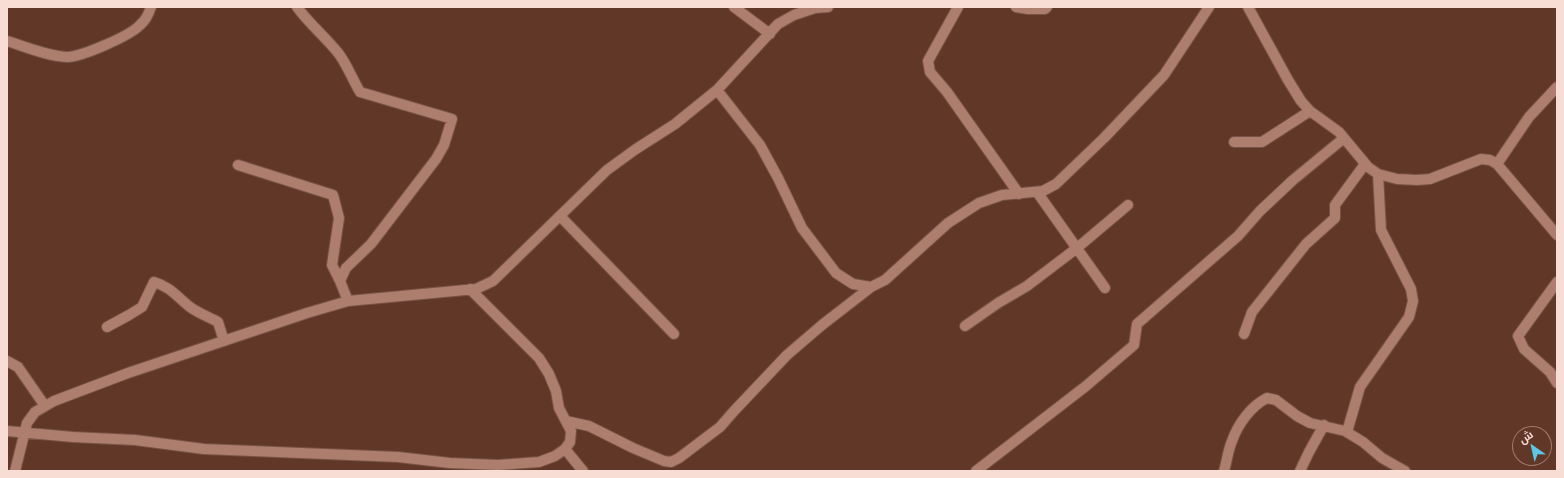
<!DOCTYPE html>
<meta charset="utf-8">
<style>
body{margin:0}
#map{position:relative;width:1564px;height:478px;overflow:hidden;background:#613728;font-family:Jost,Cairo,sans-serif}
canvas{display:block}
.frame{position:absolute;inset:0;border:8px solid #f8ddd4;pointer-events:none}
.north{position:absolute;left:1512px;top:426px;width:40px;height:40px;box-sizing:border-box;background:#613728;border:1px solid #9d796d;border-radius:50%;rotate:326deg;font-size:11px;font-weight:700;line-height:16px;text-align:center;color:#f8ddd4}
.north::after{content:'';display:block;margin:auto;width:14px;height:18px;background:#5cc7e7;clip-path:polygon(50% 0,100% 100%,50% 72%,0 100%)}
</style>
<div id="map">
<canvas width="1564" height="478"></canvas>
<div class="frame"></div>
<div class="north">ش</div>
</div>
<script>
const g = document.querySelector('canvas').getContext('2d');
g.lineJoin = 'round';
function strokePath(path, color, width, dash) { g.strokeStyle = color; g.lineWidth = width; g.lineCap = dash ? 'butt' : 'round'; g.setLineDash(dash || []); g.stroke(path); }
const minor = new Path2D(`
 M297 7C310 25 326 37 339 54 347 65 353 80 360 92L452 119 444 145 436 159 371 244 346 268 340 281 348 301
 M734 7 770 34
 M958 7 928 61 930 72 947 92 1019 194
 M1016 7 1028 9H1045L1047 7
 M1248 7 1288 80 1301 101 1310 111 1339 132 1368 167 1378 174 1397 179 1417 180 1430 179 1481 159 1490 160 1497 164 1557 235
 M7 41C26 47 47 56 67 57 81 57 130 36 140 25 145 21 149 13 151 7
 M717 90 760 145 778 178 802 228 836 273 853 284 871 287 885 280 948 223 979 203 1002 195 1043 191 1056 184 1104 138 1164 75 1209 7
 M1234 142H1262L1310 111
 M1497 164 1529 117 1557 87
 M238 165 333 195 339 218 332 265 340 281
 M1037 192 1105 288
 M560 216 674 334
 M1557 282 1518 336 1524 349 1550 372 1557 383
 M965 326 998 303 1027 286 1077 248 1128 205
 M107 327 129 315 142 307 154 282C171 287 177 297 190 307 198 313 209 317 218 322L224 341
 M1244 334 1252 312 1306 244 1335 218V205L1365 164
 M7 361 18 367 45 406
 M566 421 589 426 633 448 664 461 671 462 679 458 720 427 734 411 787 355 822 325 871 287
 M7 431 73 437 135 440 204 449 398 457 450 463 498 465 539 462 555 456 565 449 570 442 571 431 559 408 556 391 549 374 539 358 470 289
 M1347 432 1360 387 1409 317 1413 301 1411 289 1381 230 1378 174
 M565 449 583 471
 M15 471 27 423 35 412 54 401 128 373 307 313 348 301 476 289 493 281 607 170 636 149 675 124 717 90 778 24 794 15 815 8 828 7
 M976 471 1086 386 1134 345 1137 324 1238 236 1260 211 1293 180 1344 138
 M1224 471C1227 461 1228 450 1232 441 1238 424 1251 406 1267 398L1276 400 1297 416 1310 423 1345 431 1363 442 1382 458 1405 471
 M1300 471 1309 452 1324 425`);
strokePath(minor, '#765346', 12);
strokePath(minor, '#ad7d6d', 10);
</script>
